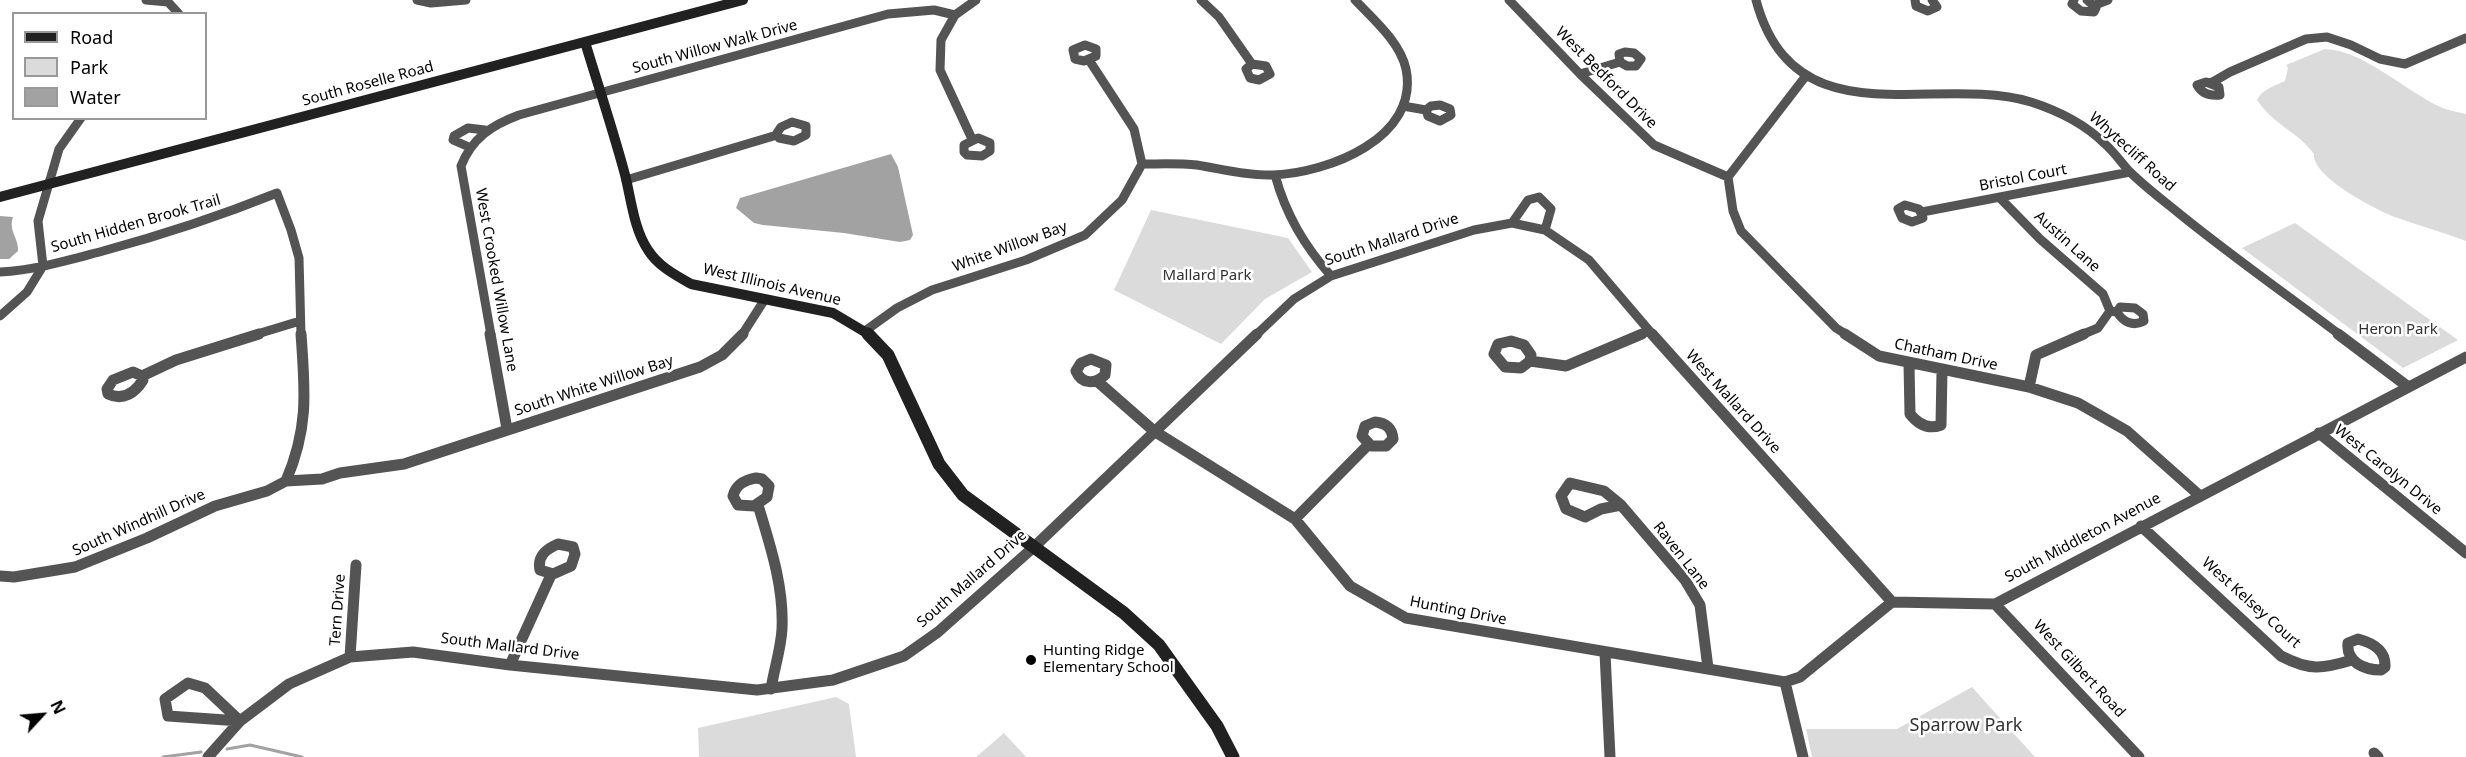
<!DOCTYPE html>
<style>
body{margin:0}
#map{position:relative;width:2466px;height:757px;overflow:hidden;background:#fff;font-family:"Noto Sans",sans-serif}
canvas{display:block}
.legend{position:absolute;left:12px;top:12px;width:195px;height:108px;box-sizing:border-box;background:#fff;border:2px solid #999;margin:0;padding:8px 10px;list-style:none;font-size:18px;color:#000}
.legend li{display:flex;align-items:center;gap:12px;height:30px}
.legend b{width:30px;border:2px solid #999}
.north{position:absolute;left:12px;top:685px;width:60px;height:60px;-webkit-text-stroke:4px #fff;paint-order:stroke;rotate:64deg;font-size:16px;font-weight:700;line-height:24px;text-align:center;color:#000}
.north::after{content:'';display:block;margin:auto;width:21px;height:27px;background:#000;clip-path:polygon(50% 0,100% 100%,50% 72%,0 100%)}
</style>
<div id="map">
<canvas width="2466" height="757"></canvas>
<ul class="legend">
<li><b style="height:8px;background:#212121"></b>Road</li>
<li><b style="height:16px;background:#dbdbdb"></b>Park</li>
<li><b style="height:16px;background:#a2a2a2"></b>Water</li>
</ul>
<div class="north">N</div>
</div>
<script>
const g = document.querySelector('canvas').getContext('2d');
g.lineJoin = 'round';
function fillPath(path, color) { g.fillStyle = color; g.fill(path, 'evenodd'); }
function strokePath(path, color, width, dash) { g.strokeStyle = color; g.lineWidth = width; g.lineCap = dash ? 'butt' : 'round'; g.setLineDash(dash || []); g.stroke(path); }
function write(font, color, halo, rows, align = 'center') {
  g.font = font + ' "Noto Sans",sans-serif'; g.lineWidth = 5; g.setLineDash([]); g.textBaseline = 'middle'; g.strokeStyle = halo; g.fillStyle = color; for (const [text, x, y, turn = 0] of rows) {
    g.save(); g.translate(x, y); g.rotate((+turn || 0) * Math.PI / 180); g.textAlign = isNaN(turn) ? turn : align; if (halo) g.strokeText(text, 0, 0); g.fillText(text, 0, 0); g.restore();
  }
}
const green = new Path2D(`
 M2325 49C2364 50 2407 93 2443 108 2450 111 2459 112 2466 114V241C2443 232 2419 226 2395 217 2376 210 2311 176 2314 154 2298 132 2274 125 2257 100 2262 89 2275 86 2285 81L2288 68 2286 65Z
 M1151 210 1288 238 1312 272 1265 299 1221 344 1114 290Z
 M2295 223 2458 340 2403 368 2242 248Z
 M1972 687 2035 757H1812L1806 729H1897Z
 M836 697 849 704 856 757H699L698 728Z
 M1004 733 1026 757H976Z`);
const water = new Path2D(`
 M891 154 898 167 913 235 910 240 900 242 844 233 763 225 754 223 736 208 740 198Z
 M0 216 13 217C8 231 19 238 18 251L9 259H0Z`);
const stream = new Path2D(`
 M227 749 250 745 302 757
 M163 757 201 752`);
const streetFar1 = new Path2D(`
 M146 0 168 2 179 14
 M417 0 431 3 466 0
 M1201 0 1219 17 1252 64
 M1509 0 1580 74 1654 145 1728 177
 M1756 0C1794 142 1933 73 2031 102 2059 111 2084 123 2105 144 2114 152 2121 162 2129 171 2145 187 2164 201 2181 215 2233 257 2287 295 2340 335
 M1915 0 1916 6 1928 11 1937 7 1932 0
 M2074 0 2072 4 2081 11 2094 12 2096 8 2087 0
 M2095 5 2108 0
 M1085 45 1096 49V56L1084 61 1075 59 1073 50Z
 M1625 52 1634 53 1641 59 1636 66H1627L1620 62 1619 54Z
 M1089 60 1134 129 1142 164C1160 164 1178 163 1197 165 1222 169 1248 176 1273 175 1328 173 1420 138 1406 69 1400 42 1373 19 1355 0
 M1252 64 1266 66 1270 74 1259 80 1250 78 1246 69Z
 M1580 74 1620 62
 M1805 77 1728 177 1733 211 1741 231 1836 328 1847 335
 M2206 82 2219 87 2220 95C2211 96 2202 94 2197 85Z
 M2211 83 2230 72 2306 39 2327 37 2351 45 2380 59 2405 64 2466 38
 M1440 105 1450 109 1451 115 1440 121 1428 116 1426 110 1431 106Z
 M1403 106 1426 110
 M792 122 806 126V135L794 141 779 138 777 133 781 127Z
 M978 138 990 143V151L982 156 967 155 964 152V145Z
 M972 139 940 70 941 40 955 15 976 0
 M469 147 453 140 454 136 468 128 485 130
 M1275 175C1286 215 1304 245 1331 276
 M626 180 777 135
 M2000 198 2040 239 2103 294 2110 311 2098 328 2081 335
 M1905 205 1919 209 1923 218 1912 222 1902 218 1898 209Z
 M1922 212 2130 172
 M1512 223 1528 200 1539 197 1551 209 1545 230
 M0 272C36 270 69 260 103 251 162 235 220 216 277 193L291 230 299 258 301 335
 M2120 307 2135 308 2143 314 2144 321C2133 327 2123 322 2117 312Z
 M2110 311 2117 312
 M0 316 27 292 43 266 38 221 59 149 81 118
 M865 331 897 308 932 290 1026 260 1085 235 1122 200 1142 164
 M254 335 300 321
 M491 335 461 166C472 138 492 125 519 115L888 14 934 10 955 15
 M742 335 765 299
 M1256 335 1294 299 1331 276 1474 230 1512 223 1545 230 1589 260 1653 335
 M1639 335 1649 331`);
const street = new Path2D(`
 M490 334 507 429
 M1652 334 1892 602
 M1845 334 1879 356 2029 387 2078 403 2127 431 2199 495
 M2338 334 2407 386
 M1511 341 1524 345 1531 355 1530 361 1521 368 1505 367 1494 354 1498 344Z
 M1091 359 1106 365 1105 375C1095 384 1082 385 1076 371L1081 363Z
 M1530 361 1566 366 1642 334
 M1909 364 1910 414C1918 424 1928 430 1941 425L1942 371
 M133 372 142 376 143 380C135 393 123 401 108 394L107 389 113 380Z
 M142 376 176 360 259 334
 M1097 381 1154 431 1295 519 1350 586 1406 618 1785 682
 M2029 387 2036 355 2084 334
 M1375 422C1386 423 1392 428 1393 439L1386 446H1371L1362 436 1365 426Z
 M2319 433 2466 553
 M756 478 762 479 769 486 767 497 754 506 738 505 733 496C736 484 745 480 756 478Z
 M286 481C309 427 305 391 301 334
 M1570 483 1604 491 1621 505 1601 509 1585 517 1566 509 1561 496Z
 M758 505C770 545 784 586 782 629 781 649 774 669 771 689
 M1621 505 1685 580 1700 605 1708 668
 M1295 519 1368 445
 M2141 526 2281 656C2310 671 2322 669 2352 660
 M558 544 573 547 575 554 571 566 553 574 540 570C537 556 546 549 558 544Z
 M0 576 14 577 75 567 147 538 215 506 267 491 286 481 322 479 340 473 404 464 700 367 722 355 743 334
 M1995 604 2139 757
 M2358 639C2373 643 2386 650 2385 667L2381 670C2364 670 2346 662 2348 643Z
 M1605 653 1610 757
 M350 657 356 565
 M510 665 551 575
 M188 683 205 688 240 721 168 716 165 699Z
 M2374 753 2378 757
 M208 757 240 721 289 684 350 657 413 652 510 665 757 690 833 680 904 656 938 632 1035 546 1257 334
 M1803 757 1785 682 1800 677 1892 602 1995 604 2466 357`);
const secondaryFar1 = new Path2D(`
 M585 42C598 85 612 127 624 171 631 196 633 228 648 250 658 266 675 275 691 284L833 313 870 335
 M0 197 743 0`);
const secondary = new Path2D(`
 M868 334 888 355 939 464 963 495 1124 613 1159 645 1217 726 1233 757`);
const markers = [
 [1031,660,6,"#000"]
];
const streetNames = [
 ["South Willow Walk Drive",715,47,-15],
 ["West Bedford Drive",1606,78,45],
 ["South Roselle Road",368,84,-15],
 ["Whytecliff Road",2132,152,42],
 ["Bristol Court",2023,178,-11],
 ["South Hidden Brook Trail",136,224,-16],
 ["South Mallard Drive",1392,240,-18],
 ["Austin Lane",2067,242,42],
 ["White Willow Bay",1010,247,-20],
 ["West Crooked Willow Lane",496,280,80],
 ["West Illinois Avenue",772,285,13],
 ["Chatham Drive",1946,355,12],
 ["South White Willow Bay",594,386,-18],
 ["West Mallard Drive",1733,402,48],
 ["West Carolyn Drive",2388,470,39],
 ["South Windhill Drive",139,523,-24],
 ["South Middleton Avenue",2083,538,-28],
 ["Raven Lane",1681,556,52],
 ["South Mallard Drive",972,579,-41],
 ["West Kelsey Court",2251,603,42],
 ["Tern Drive",338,610,-86],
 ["Hunting Drive",1458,611,11],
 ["South Mallard Drive",510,647,7],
 ["West Gilbert Road",2079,669,47]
];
const parkNames = [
 ["Mallard Park",1207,276],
 ["Heron Park",2398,330]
];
const poiNames = [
 ["Hunting Ridge",1043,651],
 ["Elementary School",1043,668]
];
const nearParknames = [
 ["Sparrow Park",1966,726]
];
fillPath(green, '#dbdbdb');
fillPath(water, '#a2a2a2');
strokePath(stream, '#a2a2a2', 3);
strokePath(streetFar1, '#545454', 9);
strokePath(street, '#545454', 11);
strokePath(secondaryFar1, '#212121', 10);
strokePath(secondary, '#212121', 13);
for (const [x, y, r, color] of markers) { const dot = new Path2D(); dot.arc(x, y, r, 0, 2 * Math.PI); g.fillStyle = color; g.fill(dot); strokePath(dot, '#fff', 2); }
write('15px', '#000', '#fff', streetNames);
write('15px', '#323232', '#fff', parkNames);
write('15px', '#000', '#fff', poiNames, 'left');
write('18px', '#323232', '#fff', nearParknames);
</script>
